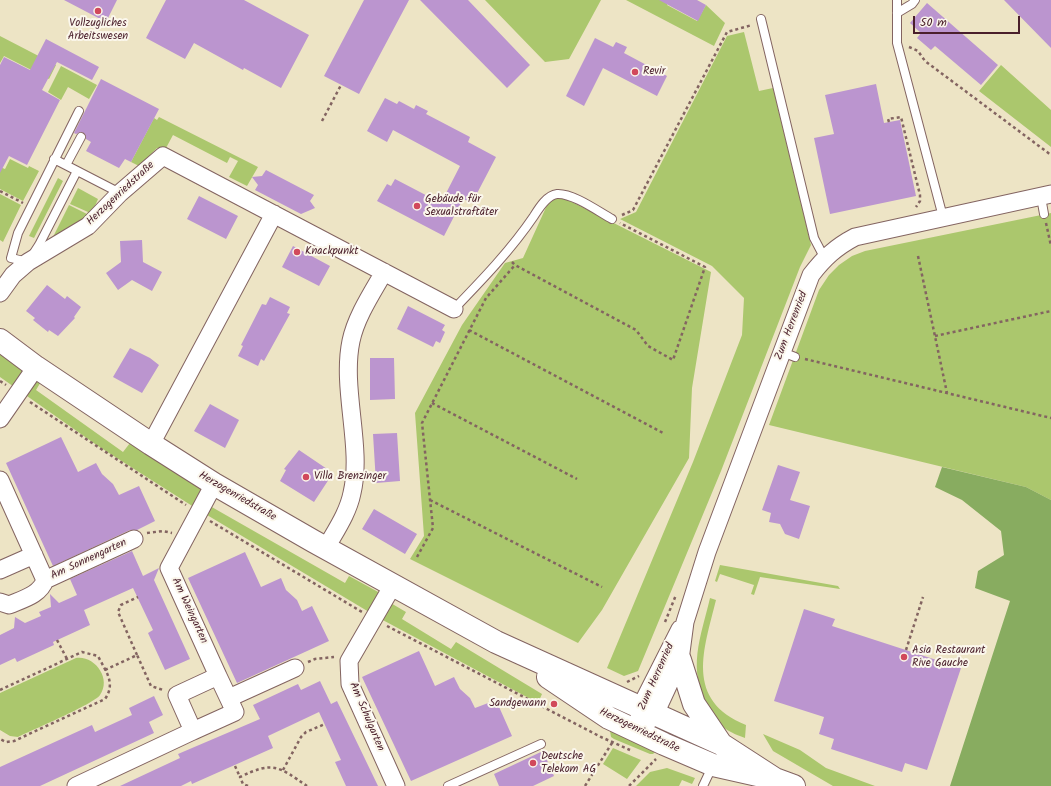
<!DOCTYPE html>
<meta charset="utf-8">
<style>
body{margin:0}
#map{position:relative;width:1051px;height:786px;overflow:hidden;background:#ede4c5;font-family:Kalam,sans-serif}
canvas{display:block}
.scale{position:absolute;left:913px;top:16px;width:107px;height:18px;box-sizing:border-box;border:2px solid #4a1f2b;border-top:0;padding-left:5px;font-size:12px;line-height:14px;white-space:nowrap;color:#4a1f2b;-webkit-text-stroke:3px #fbf7ec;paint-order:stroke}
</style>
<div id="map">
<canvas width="1051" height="786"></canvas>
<div class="scale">50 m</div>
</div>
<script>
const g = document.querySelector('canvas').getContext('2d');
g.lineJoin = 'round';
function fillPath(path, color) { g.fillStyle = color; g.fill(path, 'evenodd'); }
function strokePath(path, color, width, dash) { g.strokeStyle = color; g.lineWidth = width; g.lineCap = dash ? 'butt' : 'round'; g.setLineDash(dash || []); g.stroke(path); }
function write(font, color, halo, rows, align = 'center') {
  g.font = font + ' Kalam,sans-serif'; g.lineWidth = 4; g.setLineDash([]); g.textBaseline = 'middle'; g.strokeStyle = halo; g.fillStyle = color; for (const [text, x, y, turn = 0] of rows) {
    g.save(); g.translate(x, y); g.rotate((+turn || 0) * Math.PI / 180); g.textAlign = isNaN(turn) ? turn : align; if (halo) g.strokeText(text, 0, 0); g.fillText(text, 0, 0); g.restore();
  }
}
const green = new Path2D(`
 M485 0H601L569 59 545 62Z
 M626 0H669L667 5 697 21 706 5 725 23 714 46Z
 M744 32 759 91 773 88 811 245 800 267 721 471 638 671 624 676 607 668 693 462 742 335 744 298 712 266 620 219 636 212 727 36Z
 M0 36 56 65 49 79 4 56 0 63Z
 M1001 65 1051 110V147L979 91Z
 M61 66 97 85 89 99 68 87 61 100 48 92Z
 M159 117 258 167 247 186 229 177 238 161 230 157 227 163 173 135 166 148H157L139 166 131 162 154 118 157 120Z
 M10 159 28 168 29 166 39 171 23 201 0 189V167L5 169Z
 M58 178 63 181 34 238 29 236Z
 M78 188 98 199C88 224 73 228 51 241L69 205 87 214 88 212 70 204Z
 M0 194 21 205 3 242 0 240Z
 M555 198 566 199 711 272 692 388 689 458 602 610 578 643 410 559 424 536 415 413 462 325 505 263 523 258 548 203Z
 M1051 213V500L1026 487 769 425 819 290 829 275 839 265 852 256 865 251Z
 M0 349 42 380 36 390 123 452 130 443 214 498 210 506 345 583 349 576 380 593 369 612 197 509 98 446 0 377Z
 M720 565 838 586 840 589 760 577 754 595 751 594 754 585 720 574 717 582 715 581Z
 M710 598 716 600C704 649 684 700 746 725L745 738C724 730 720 727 709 707 686 670 701 637 710 598Z
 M389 602 406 612 402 619 451 649 456 642 542 694 538 703 379 618Z
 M76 658C94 655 112 678 100 695 94 704 32 730 18 737L10 736 0 730V693Z
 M610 731 656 751 653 754H650L614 739 611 737Z
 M763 734 800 750 826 768 875 786H833L773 751Z
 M613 748 641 760 627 779 603 764Z
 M667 768 695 778 692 784 682 780 679 786H636L650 772Z`);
const forest = new Path2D(`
 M942 467 1026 487 1051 500V786H950L1010 601 975 588 978 571 1004 555 1001 531 962 500 935 487Z`);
const building = new Path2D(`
 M64 0H117L106 22Z
 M166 0H244L309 35 281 88 244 68 243 70 194 43 185 59 146 38Z
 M364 0H409L359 94 324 76Z
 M420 0H468L530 65 507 88Z
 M659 0H697L706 5 698 21Z
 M1004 0H1051V48Z
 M927 3 998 65 981 85 935 46 931 50 917 38 921 33 910 23Z
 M595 38 613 47 616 42 627 47 624 53 667 76 657 96 603 68 584 106 566 96Z
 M46 39 99 67 92 80 57 62 42 90 60 100 27 165 9 156 0 173V65L4 57 30 70Z
 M101 79 159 109 131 162 125 159 119 168 86 151 91 142 86 139 85 134 81 132 76 134 74 133Z
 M876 84 884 123 900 120 916 196 830 214 814 138 834 134 825 95Z
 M385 98 397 104 399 101 414 109 416 105 428 111 426 114 470 137 468 142 496 157 472 203 463 199 444 236 377 201 387 184 391 186 395 179 441 203 460 166 393 130 387 142 367 131Z
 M266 170 314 195 310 201 315 208 301 214 255 190 258 185 252 177 262 176Z
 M199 196 238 216 226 239 187 219Z
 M142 240 143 262 162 272 152 291 132 280 118 290 106 273 121 262 120 241Z
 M293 246 330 266 319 286 282 267Z
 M47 285 65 299 67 296 81 307 74 317 75 318 58 336 49 330 48 332 33 320 35 318 26 311Z
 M270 297 290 307 287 313 290 314 264 361 261 359 258 366 238 356 243 346 241 345 262 304 266 305Z
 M408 306 445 325 442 330 445 332 440 343 436 341 433 347 397 329Z
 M130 348 150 358 159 365 142 393 113 377Z
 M370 358H394L395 399 370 400Z
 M210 404 239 420 225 448 194 431Z
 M397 433 400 481 376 483 373 434Z
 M61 437 78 472 96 463 102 474 113 484 119 495 139 486 155 521 137 530H130L53 566 6 463Z
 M299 450 333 473 314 502 280 481 286 470 284 469Z
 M778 465 800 472 790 500 810 506 799 539 785 534 780 524 769 522 771 513 762 510Z
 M374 509 417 534 405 554 362 529Z
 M132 551 143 576 159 568 154 580 190 659 165 670 148 633 153 630 133 588 84 610 90 625 53 642 54 645 17 662 15 658 0 665V635L14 628 15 617 25 623 41 616 39 612 51 607 50 594 59 603 77 595 70 579Z
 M245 552 261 587 281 578 286 590 297 600 302 611 312 606 329 641 237 683 188 578Z
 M804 609 835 619 832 626 961 668 927 770 905 763 902 772 831 749 834 739 819 734 824 717 774 701Z
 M419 651 435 686 454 677 460 689 470 698 475 708 496 700 512 736 411 781 362 677Z
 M320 681 331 704 337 701 378 786H346L335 762 341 760 319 712 268 736 273 748 192 784 191 781 181 786H120L180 758 178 754 260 719 253 705 298 684 301 690Z
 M154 696 163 715 149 722 154 733 40 786H0V767L92 725 95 732 132 715 129 708Z
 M543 751 554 776 533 786H499L494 774Z`);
const path = new Path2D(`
 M909 47 918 51 925 61 1051 155
 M322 121 341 85
 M889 122 888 119 901 117 920 195V201L916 207
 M0 191 23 203
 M622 215 633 210 727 32 752 25
 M1046 223 1051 246
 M918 256 947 393
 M512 262 515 265 636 330 648 346 673 360 705 267 620 223
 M469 330 665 434
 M935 336 1051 311
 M805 359 1051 418
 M0 381 6 385
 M30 402 186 505
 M432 403 577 479
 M430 500 602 587
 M210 521 362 612
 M147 533 163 531 172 533
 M417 557 433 528 422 423 486 298 515 265
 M665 622 676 595
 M387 626 601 737 630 750
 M57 640 67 659
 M906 650 923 597
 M137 655 118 612 121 605 138 597
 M308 662 315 659 334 657
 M105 670 137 655 151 686 163 690
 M627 682 639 676
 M0 690 82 652 98 656C106 672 116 683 105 699L14 741 6 742 0 739
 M235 766 240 777
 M283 770 301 737 306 732 325 724
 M248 786 243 784 240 777C273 761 278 766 307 786
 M585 786 612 743
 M629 786 656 759`);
const lane = new Path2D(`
 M897 0V43L943 217
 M897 13 912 4 915 0
 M761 19 814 238 824 257
 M54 159 120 193
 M66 165 81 137
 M77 171 39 245 28 262 11 258 18 233 79 111
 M1041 197 1044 214
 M454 309C482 280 511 250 534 216 539 208 547 195 557 194 573 193 599 212 612 219
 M782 352 795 357
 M448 786 541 744
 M703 786 713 765`);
const street = new Path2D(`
 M0 293 13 275 28 262 88 226 120 193 163 156 454 309
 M0 419 36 367
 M151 444 274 214
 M0 480 45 580C40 595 23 599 9 605L0 602
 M214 484 169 568 218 676 177 695 193 731 235 712 218 676
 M326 548C336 530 348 513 352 493 363 447 341 389 351 341 356 317 372 293 384 272
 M0 570 34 555
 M45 580 134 539
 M393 585 349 661 350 684 396 786
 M229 698 295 668
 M639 719 640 708 680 629
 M638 732 655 714 680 660 685 622 707 552 811 275C824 258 836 247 855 237L1051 194
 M76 786 193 731`);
const secondary = new Path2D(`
 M0 340 36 367 151 444 214 484 313 541 496 642 721 744 775 779
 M680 660 694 704 721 744
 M548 677 609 718 664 744 713 765 775 779 794 786`);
const markers = [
 [98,11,4,"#d1495b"],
 [635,72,4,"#d1495b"],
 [417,206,4,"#d1495b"],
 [297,252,4,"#d1495b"],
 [306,477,4,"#d1495b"],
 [904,657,4,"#d1495b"],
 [554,704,4,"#d1495b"],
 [533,763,4,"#d1495b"]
];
const poiNames = [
 ["Vollzugliches",98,24,"center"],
 ["Arbeitswesen",98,37,"center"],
 ["Revir",643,72],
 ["Gebäude für",425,200],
 ["Sexualstraftäter",425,213],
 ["Knackpunkt",305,252],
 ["Villa Brenzinger",314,477],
 ["Asia Restaurant",912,651],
 ["Rive Gauche",912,664],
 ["Sandgewann",546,704,"right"],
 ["Deutsche",541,757],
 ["Telekom AG",541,770]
];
const streetNames = [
 ["Herzogenriedstraße",121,194,-43],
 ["Zum Herrenried",792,326,-69],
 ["Herzogenriedstraße",237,497,30],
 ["Am Sonnengarten",89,560,-25],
 ["Am Weingarten",189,611,65],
 ["Zum Herrenried",657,677,-66],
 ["Am Schulgarten",366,717,67],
 ["Herzogenriedstraße",639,731,26]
];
fillPath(green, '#abc76d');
fillPath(forest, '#88ac60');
fillPath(building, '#bb95cf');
strokePath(lane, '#836461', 10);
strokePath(street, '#836461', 19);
strokePath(secondary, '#836461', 24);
strokePath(path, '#836461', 2.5, [3, 3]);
strokePath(lane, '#fff', 8);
strokePath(street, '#fff', 17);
strokePath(secondary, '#fff', 22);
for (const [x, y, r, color] of markers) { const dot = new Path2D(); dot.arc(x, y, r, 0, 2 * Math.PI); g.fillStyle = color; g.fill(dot); strokePath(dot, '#fbf7ec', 1.5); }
write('11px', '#4a1f2b', '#fbf7ec', poiNames, 'left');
write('11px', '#4a1f2b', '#fbf7ec', streetNames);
</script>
